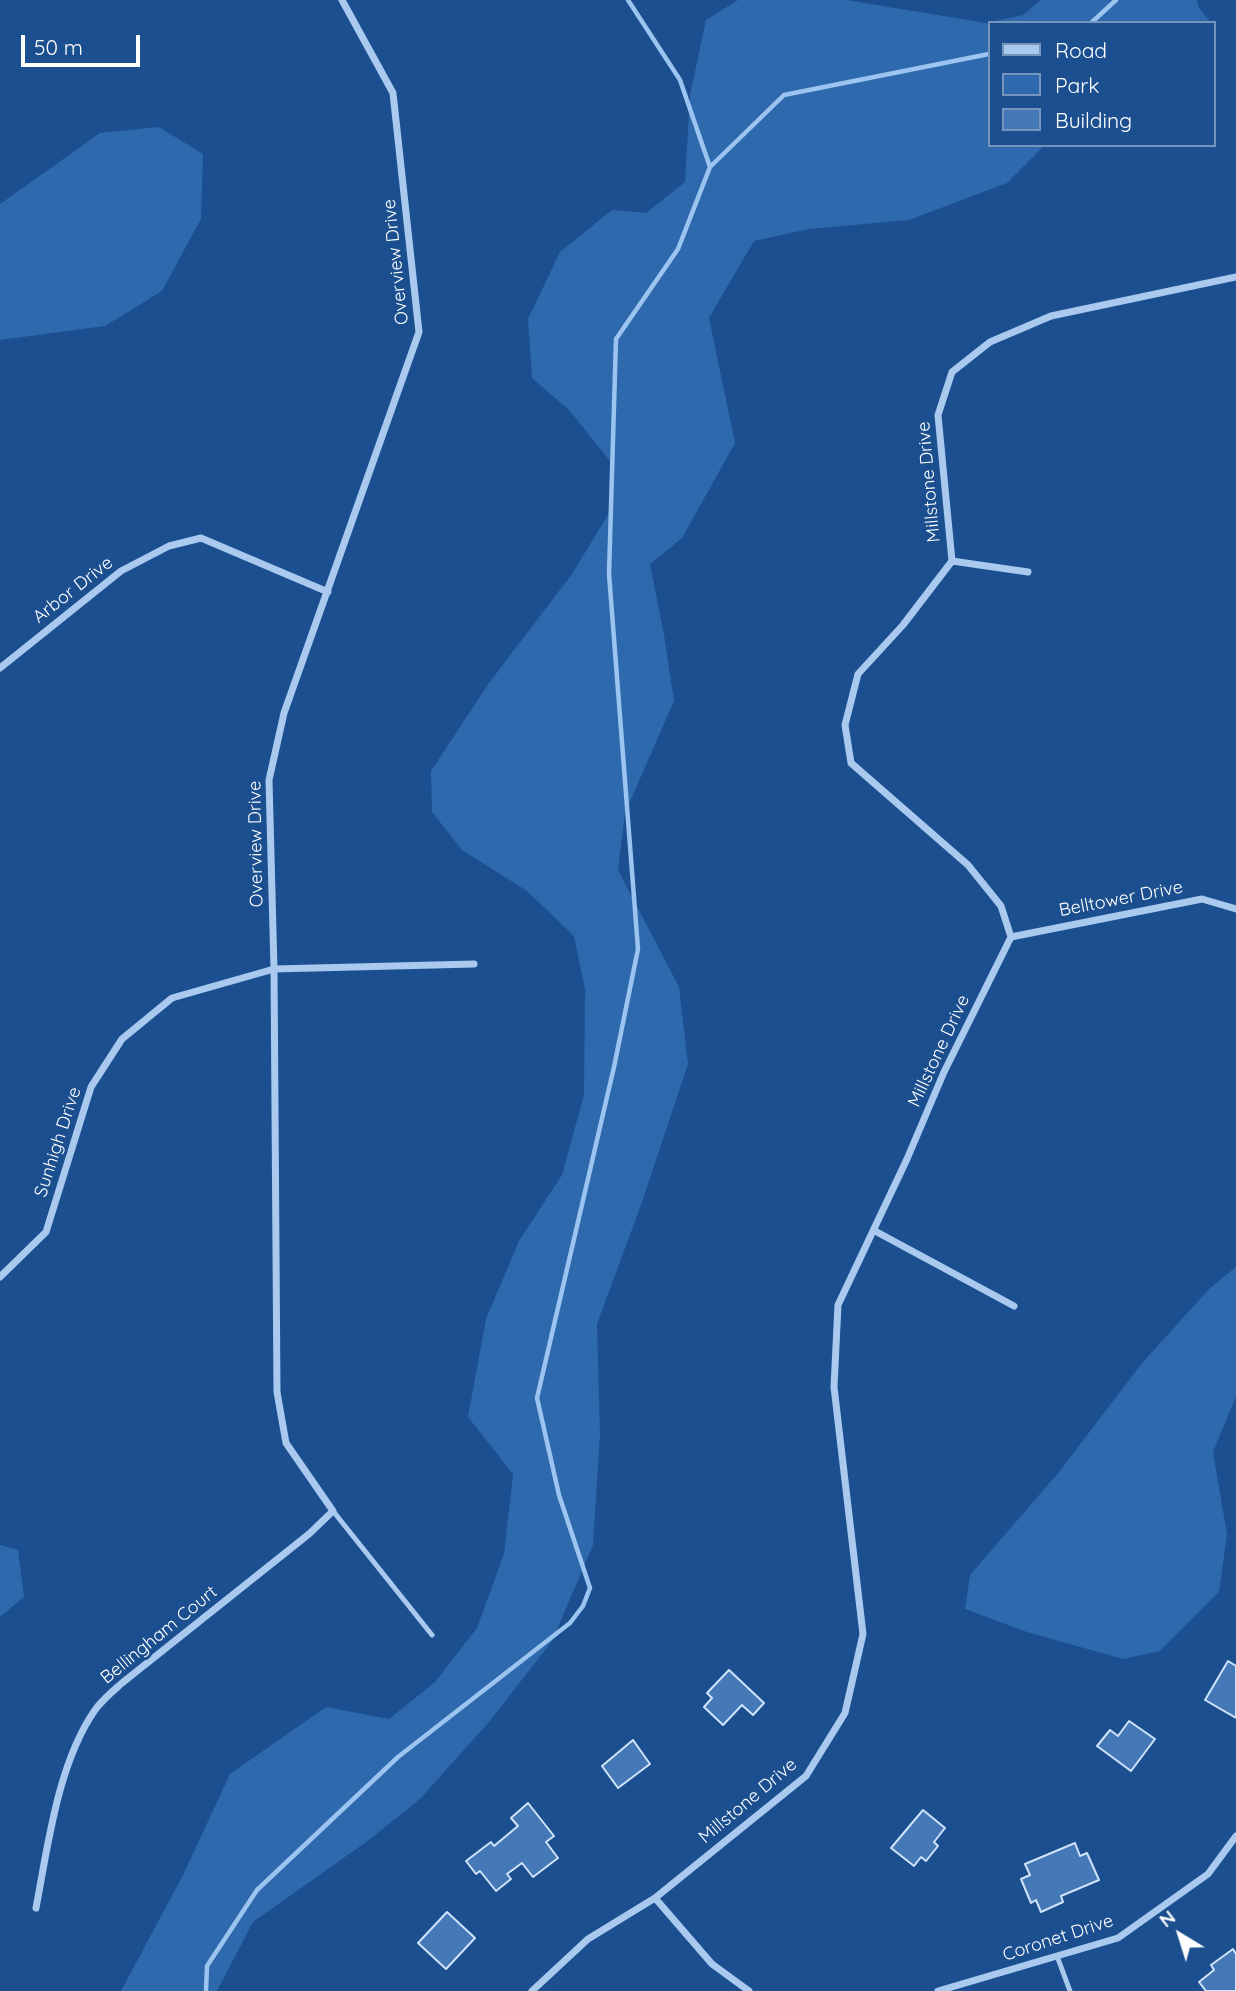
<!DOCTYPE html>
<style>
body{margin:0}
#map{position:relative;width:1236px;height:1991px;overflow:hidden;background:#1b4f8f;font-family:Quicksand,sans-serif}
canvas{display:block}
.legend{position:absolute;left:988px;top:21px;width:228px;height:126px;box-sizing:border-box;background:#1b4f8f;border:2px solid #7695bc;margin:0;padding:9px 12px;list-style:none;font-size:21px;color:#fff}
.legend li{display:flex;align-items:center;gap:14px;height:35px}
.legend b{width:35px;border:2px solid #7695bc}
.north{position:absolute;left:1145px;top:1900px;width:70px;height:70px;-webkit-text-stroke:5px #1b4f8f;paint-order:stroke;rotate:322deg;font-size:19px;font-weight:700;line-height:28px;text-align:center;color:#fff}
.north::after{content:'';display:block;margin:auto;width:24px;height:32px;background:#fff;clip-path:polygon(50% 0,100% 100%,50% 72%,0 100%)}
.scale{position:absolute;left:21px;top:35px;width:119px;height:32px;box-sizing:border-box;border:4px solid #fff;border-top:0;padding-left:9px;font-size:21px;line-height:24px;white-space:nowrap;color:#fff;-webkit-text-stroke:5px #1b4f8f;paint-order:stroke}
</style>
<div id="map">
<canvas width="1236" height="1991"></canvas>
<ul class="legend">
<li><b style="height:9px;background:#a9c9ee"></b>Road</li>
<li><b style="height:19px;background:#2e69ad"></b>Park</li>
<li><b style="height:19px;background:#4478b7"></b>Building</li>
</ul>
<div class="north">N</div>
<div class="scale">50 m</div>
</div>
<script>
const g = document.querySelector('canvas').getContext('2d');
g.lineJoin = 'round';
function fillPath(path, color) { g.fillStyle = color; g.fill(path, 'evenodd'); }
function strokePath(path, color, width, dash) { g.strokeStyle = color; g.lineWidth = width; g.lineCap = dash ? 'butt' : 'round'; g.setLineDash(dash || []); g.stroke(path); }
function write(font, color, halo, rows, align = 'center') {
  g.font = font + ' Quicksand,sans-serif'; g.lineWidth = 6; g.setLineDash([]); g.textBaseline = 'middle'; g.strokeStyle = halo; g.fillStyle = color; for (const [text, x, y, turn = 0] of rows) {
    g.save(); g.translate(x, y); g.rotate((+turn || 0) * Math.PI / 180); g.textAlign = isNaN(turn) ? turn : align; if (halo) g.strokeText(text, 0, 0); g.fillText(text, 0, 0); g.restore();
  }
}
const green = new Path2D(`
 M738 0H846L986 23 1023 15 1041 0H1197L1199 8 1211 23H989V145H1045L1007 183 909 220 809 229 754 241 709 318 735 443 682 538 650 564 664 635 674 701 625 813 618 870 679 987 688 1064 641 1205 597 1324 600 1435 593 1545 552 1641 489 1722 421 1798 369 1840 253 1922 217 1991H121L183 1875 230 1774 326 1707 389 1719 435 1682 477 1628 504 1554 513 1474 468 1417 486 1319 519 1241 562 1175 584 1095 585 990 574 936 527 891 462 850 432 812 431 771 489 683 572 574 609 513 610 461 569 410 532 378 528 319 560 252 612 210 646 213 685 182 690 95 706 20Z
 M159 127 203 154 201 219 162 291 105 326 0 340V204L100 133Z
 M1236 1267V1396L1213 1452 1227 1534 1219 1592 1160 1651 1123 1659 1027 1632 965 1609 970 1575 1059 1472 1142 1363 1210 1288Z
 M0 1545 18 1550 24 1597 0 1617Z`);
const stream = new Path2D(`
 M1091 23 1116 0
 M710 167 784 95 989 54
 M206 1991 207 1966 257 1890 398 1757 570 1623 583 1606 590 1588 559 1495 537 1398 614 1067 638 949 609 574 616 339 678 249 710 167 680 80 628 0`);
const building = new Path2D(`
 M1228 1661 1236 1666V1718L1205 1700Z
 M729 1670 764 1703 753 1715 742 1705 723 1725 704 1707 712 1698 707 1693Z
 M1129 1721 1155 1739 1131 1771 1097 1746 1110 1730 1118 1736Z
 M633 1740 650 1764 618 1788 602 1766Z
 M528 1803 554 1836 546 1842 558 1858 533 1877 522 1863 507 1874 511 1879 496 1891 480 1871 476 1874 466 1861 491 1842 494 1846 518 1826 511 1818Z
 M923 1810 945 1828 934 1842 938 1846 926 1861 921 1857 914 1866 891 1848Z
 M1075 1843 1080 1856 1087 1853 1099 1880 1061 1896 1063 1902 1041 1912 1036 1900 1031 1903 1021 1879 1030 1875 1025 1864Z
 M447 1912 475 1938 446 1969 418 1943Z
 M1233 1949 1236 1954V1991H1206L1199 1982 1214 1970 1211 1965Z`);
const lane = new Path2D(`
 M333 1511 432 1635
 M1057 1956 1070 1991`);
const street = new Path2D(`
 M952 561 1028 572
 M0 668 121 571 169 546 201 538 328 592
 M1011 937 1202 899 1236 909
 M875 1231 1014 1306
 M0 1277 46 1232 91 1087 122 1039 172 998 274 969 474 964
 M655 1898 712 1964 749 1991
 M36 1908C48 1845 58 1763 95 1710 102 1700 113 1691 122 1683L309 1534 333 1511 286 1443 277 1392 274 969 269 780 284 713 419 332 393 93 342 0
 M532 1991 588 1939 655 1898 806 1776 845 1713 863 1634 834 1387 838 1305 907 1159 944 1072 1011 937 1001 906 968 865 851 763 845 725 858 674 903 625 952 561 938 415 952 372 990 342 1051 316 1236 277
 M938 1991 1118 1938 1208 1874 1236 1836`);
const streetNames = [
 ["Overview Drive",396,262,-96],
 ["Millstone Drive",929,482,-95],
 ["Arbor Drive",73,590,-38],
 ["Overview Drive",256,844,-91],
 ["Belltower Drive",1121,899,-11],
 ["Millstone Drive",939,1051,-65],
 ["Sunhigh Drive",58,1142,-72],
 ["Bellingham Court",159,1635,-39],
 ["Millstone Drive",748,1801,-40],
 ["Coronet Drive",1058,1938,-18]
];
fillPath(green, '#2e69ad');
strokePath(stream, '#9cc4f0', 4.5);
fillPath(building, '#4478b7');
strokePath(building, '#cfe3fa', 2);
strokePath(lane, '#a9c9ee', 5);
strokePath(street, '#a9c9ee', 7);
write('18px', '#fff', '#1b4f8f', streetNames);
</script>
